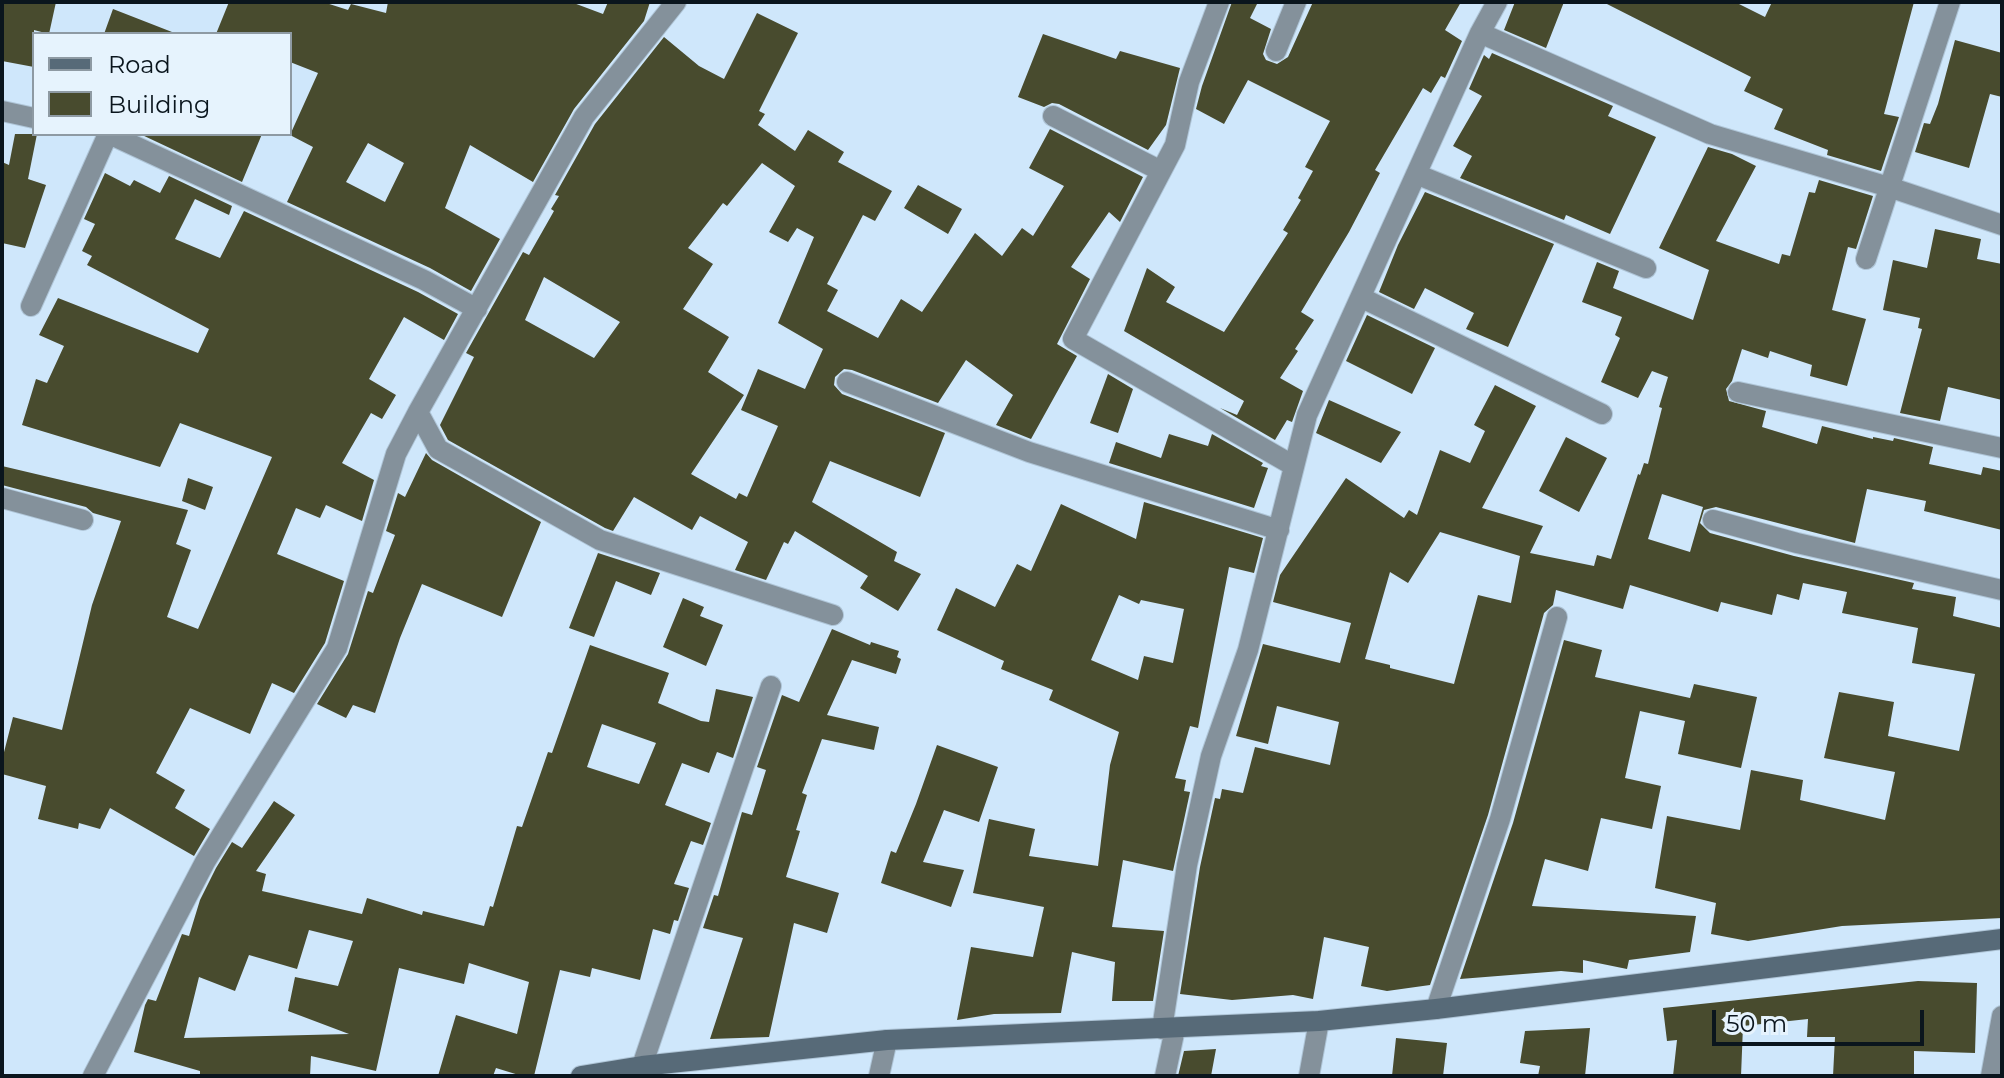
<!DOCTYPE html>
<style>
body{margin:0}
#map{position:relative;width:2004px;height:1078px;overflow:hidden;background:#cfe7fb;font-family:Montserrat,sans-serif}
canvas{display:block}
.frame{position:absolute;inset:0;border:4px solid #0a151d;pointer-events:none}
.legend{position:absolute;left:32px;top:32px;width:260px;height:104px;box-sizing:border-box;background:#e6f3fd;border:2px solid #8e9aa3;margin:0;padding:10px 14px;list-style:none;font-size:24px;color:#0a151d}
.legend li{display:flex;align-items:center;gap:16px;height:40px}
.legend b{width:40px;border:2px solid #8e9aa3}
.scale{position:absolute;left:1712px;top:1010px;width:212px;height:36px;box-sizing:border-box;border:4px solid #0a151d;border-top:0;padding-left:10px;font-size:24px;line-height:28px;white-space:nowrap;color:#0a151d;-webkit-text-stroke:6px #e6f3fd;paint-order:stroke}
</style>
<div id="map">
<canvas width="2004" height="1078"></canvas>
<div class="frame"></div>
<ul class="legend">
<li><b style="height:10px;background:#576a78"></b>Road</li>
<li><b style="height:22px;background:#484b2e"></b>Building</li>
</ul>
<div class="scale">50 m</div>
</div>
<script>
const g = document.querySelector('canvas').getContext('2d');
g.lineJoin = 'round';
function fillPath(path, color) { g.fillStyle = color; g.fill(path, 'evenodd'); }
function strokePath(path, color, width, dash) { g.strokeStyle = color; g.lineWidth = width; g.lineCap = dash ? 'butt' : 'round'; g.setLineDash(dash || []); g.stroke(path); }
const building = new Path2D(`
 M2 2H56L49 34 34 30V67L2 61Z
 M229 2H323L348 10 351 4 386 13 388 2H571L603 14 608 2H650L644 21 574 109 533 182 470 145 445 208 500 239 471 291 430 268 287 202 313 147 290 135 318 73 290 62V34H216ZM368 143 404 163 385 202 346 182Z
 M1232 2H1258L1250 18 1271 29 1263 54 1266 60 1277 64 1288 57 1313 2H1461L1445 30 1462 41 1445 78 1441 76 1431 93 1423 88 1375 170 1380 173 1349 232 1301 312 1314 320 1295 349 1298 351 1280 378 1303 391 1292 422 1287 420 1275 440 1220 408 1237 415 1244 401 1124 331 1147 268 1175 287 1166 302 1224 332 1288 233 1283 230 1301 200 1298 198 1313 171 1305 167 1330 121 1248 80 1224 124 1196 109 1202 86Z
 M1515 2H1564L1546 48 1504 30Z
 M1603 2H1735L1765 17 1772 2H1914L1884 114 1899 117 1881 171 1827 155 1828 150 1774 129 1783 109 1744 91 1751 77Z
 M113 9 172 32V34H104Z
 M757 13 798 33 759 111 765 114 758 125 795 151 808 130 844 152 838 162 892 191 875 221 863 215 827 284 838 290 827 311 878 338 901 299 922 312 975 233 1002 256 1022 228 1033 236 1064 186 1029 168 1050 129 1143 177 1120 222 1109 212 1071 267 1090 279 1057 344 1077 356 1031 439 996 425 1013 395 966 360 938 403 852 370 844 369 835 377 834 385 842 394 945 433 920 497 830 461 812 502 897 552 894 561 921 574 898 611 860 588 868 576 795 531 788 544 784 542 766 580 735 570 748 542 700 516 692 530 634 497 613 531 605 528 448 440 440 425 474 357 466 353 523 252 529 255 554 211 551 209 559 196 555 195 595 124 664 37 699 66 724 79ZM762 163 795 186 769 232 788 242 797 228 814 237 778 323 823 349 805 389 758 369 741 410 778 426 747 497 739 493 736 499 691 474 744 395 708 372 729 337 683 309 713 264 688 248 723 203 727 206ZM544 277 620 322 594 358 525 320Z
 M1043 34 1116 59 1120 51 1180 68 1166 125 1148 150 1059 104 1052 103 1044 107 1018 97Z
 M1955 40 2002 53V97L1990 94 1969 168 1915 152 1924 123 1930 124 1938 104Z
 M1492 53 1613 106 1608 116 1656 137 1610 234 1566 215 1564 220 1460 178 1472 156 1453 146 1482 96 1469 89 1484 55 1489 59Z
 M15 134H37L28 179 46 185 25 248 2 243V162L9 165Z
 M140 134H262L242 182Z
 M1708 147 1732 154 1756 166 1716 241 1779 264 1782 254 1790 256 1809 192 1815 193 1819 180 1873 196 1856 249 1848 247 1832 310 1866 319 1847 386 1810 376 1812 365 1770 351 1768 358 1742 349 1732 381 1726 389 1729 401 1766 411 1762 427 1817 444 1822 426 1873 439V437L1893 441 1894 438 1933 447 1929 464 1981 475 1983 467 2002 471V530L1924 511 1926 501 1867 489 1855 543 1716 507 1704 510 1700 523 1710 533 1794 556 1914 583 1912 589 1956 597 1953 616 2002 628V918L1842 926 1748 941 1711 934 1716 903 1655 888 1667 816 1740 830 1751 770 1803 780 1800 800 1885 820 1895 772 1824 758 1839 692 1894 702 1888 736 1959 751 1975 674 1912 663 1918 628 1842 613 1847 592 1803 583 1799 600 1777 594 1772 615 1721 602 1718 612 1630 585 1623 609 1556 590 1553 605 1544 613 1488 815 1430 985 1387 991 1361 986 1369 947 1324 937 1313 999 1293 995 1232 1000 1180 994 1200 867 1215 798 1220 799 1222 789 1243 793 1255 747 1330 765 1339 722 1277 706 1268 744 1236 736 1263 644 1340 663 1351 623 1273 602 1280 575 1346 478 1404 518 1409 510 1417 515 1440 450 1470 463 1485 431 1474 425 1495 385 1536 406 1482 508 1543 526 1530 553 1594 566 1597 555 1611 559 1638 474 1640 475 1644 463 1648 464 1662 408 1659 407 1668 377 1652 371 1638 398 1601 382 1620 338 1615 335 1622 317 1582 302 1597 262 1619 271 1613 288 1693 320 1709 270 1659 248ZM1662 494 1703 507 1690 552 1648 539ZM1440 532 1520 556 1511 603 1478 595 1454 684 1390 668V665L1365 659 1390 572 1408 583Z
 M105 173 130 186 134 180 160 193 169 176 232 206 229 215 195 199 175 239 220 258 244 211 418 292 458 314 444 340 404 317 369 379 396 395 382 419 371 413 342 463 374 480 362 521 326 505 320 518 296 508 277 554 344 581 325 643 294 693 272 683 250 734 190 708 156 773 185 790 175 808 210 829 194 856 110 808 100 829 79 823 78 829 38 819 46 786 2 774V760L13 717 62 730 92 605 121 521 93 513 86 507 2 485V466L188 510 176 544 191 550 167 617 198 629 272 457 180 423 160 467 22 425 36 379 47 383 64 346 39 335 58 298 198 353 209 329 87 265 92 256 82 251 95 224 84 219Z
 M918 185 962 209 948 234 904 208Z
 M1425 192 1554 244 1508 347 1466 329 1474 313 1425 288 1414 309 1379 292 1398 245Z
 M1935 229 1981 239 1977 259 2002 264V400L1948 387 1940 421 1900 413 1922 329 1918 328 1920 318 1883 310 1893 260 1927 268Z
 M1367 315 1435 348 1412 394 1346 361Z
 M1108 374 1133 389 1118 433 1090 423Z
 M1329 400 1401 432 1381 463 1316 433Z
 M1169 434 1208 446 1212 434 1263 463 1261 466 1268 468 1254 508 1109 463 1116 442 1161 458Z
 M1566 437 1607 458 1579 512 1539 491Z
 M426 453 432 460 541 522 502 617 422 584 400 638 375 713 353 705 346 718 317 704 348 654 368 591 373 593 395 535 386 531 398 493 405 497Z
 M188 478 213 487 205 510 182 501Z
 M1144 502 1263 538 1254 573 1229 567 1198 728 1190 726 1175 778 1186 780 1184 791 1190 792 1173 871 1123 860 1112 927 1164 931 1153 1001H1112L1115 962 1072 952 1061 1013 994 1014 957 1020 971 947 1033 957 1044 907 973 893 989 819 1035 829 1029 856 1098 866 1110 765 1119 732 1049 700 1053 690 1001 669 1004 661 937 630 956 588 995 607 1017 564 1031 571 1061 504 1136 539ZM1119 595 1139 604 1141 600 1184 609 1173 663 1144 656 1138 680 1091 660Z
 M598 553 660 573 651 595 616 581 594 637 569 628Z
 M683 598 704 607 700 616 723 625 706 666 663 647Z
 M832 629 870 645 871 642 899 651 897 657 901 659 896 674 852 660 827 715 879 727 874 750 822 739 802 793 807 795 796 830 800 831 786 877 839 893 827 933 794 923 769 1037 710 1039 743 938 703 928 714 895 718 896 742 812 752 815 766 770 757 767 782 695 799 702Z
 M1564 640 1602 650 1595 677 1690 698 1694 684 1757 697 1741 768 1678 754 1685 721 1640 711 1625 778 1661 786 1652 829 1601 818 1588 871 1545 859 1532 906 1696 916 1690 952 1629 960 1627 969 1583 960V973L1561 971 1460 979 1513 823Z
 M590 645 669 673 658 703 701 721 709 722 716 689 753 697 733 758 717 752 709 773 682 763 665 805 711 823 703 845 691 841 674 884 689 888 678 921 674 920 670 934 653 929 640 980 592 968 590 977 560 970 534 1076H522L496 1068 493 1076H438L456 1015 517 1034 529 982 469 963 464 984 399 968 376 1071 311 1056 310 1076H200V1071L134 1052 145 1005 148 999 156 1001 180 939 182 934 189 936 200 900 216 868 232 842 242 848 274 801 295 815 256 871 266 874 262 891 362 914 367 898 422 915 423 911 484 926 490 906 493 907 517 826 522 827 548 752 552 753ZM602 724 656 743 639 784 587 767ZM309 930 353 941 338 986 295 977 288 1011 349 1034 184 1038 199 977 235 991 249 955 297 969Z
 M937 745 998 767 979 822 944 810 923 862 964 870 951 907 881 883 891 851 896 853 916 804Z
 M1918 981 1977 983 1975 1053 1914 1051V1076H1833L1835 1037H1807L1808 1019 1743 1026 1741 1076H1673L1677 1040 1667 1041 1663 1008Z
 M1590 1028 1585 1076H1538L1540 1066 1520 1063 1525 1031Z
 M1396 1038 1447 1043 1443 1076H1392Z
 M1216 1049 1211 1076H1178L1184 1051Z`);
const street = new Path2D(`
 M1219 2 1189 82 1175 145 1073 339 1294 466
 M1480 33 1710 134 1889 187 2002 225
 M1276 51 1296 2
 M2 111 34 118
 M1053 116 1161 171
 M109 134 424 280 477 309
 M1416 174 1646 268
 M1866 259 1950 2
 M1362 298 1602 414
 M31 306 108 134
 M847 382 1029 452 1279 530
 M1738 392 2002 448
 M418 412 438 449 600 540 833 615
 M2 498 83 520
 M1713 520 1797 543 2002 590
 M1436 1009 1500 819 1557 617
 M1162 1029 1187 865 1211 756 1248 650 1307 415 1480 33 1497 2
 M642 1066 771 686
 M93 1076 205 862 337 648 396 454 418 412 584 117 676 2
 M879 1076 887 1040
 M1165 1076 1175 1029
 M1309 1076 1319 1021
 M1991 1076 2002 1016`);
const secondary = new Path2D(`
 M581 1076 642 1066 887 1040 1319 1021 1436 1009 2002 939`);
fillPath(building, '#484b2e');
strokePath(street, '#afc5d7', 22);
strokePath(secondary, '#afc5d7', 22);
strokePath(street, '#84919b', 20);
strokePath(secondary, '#576a78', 20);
</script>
